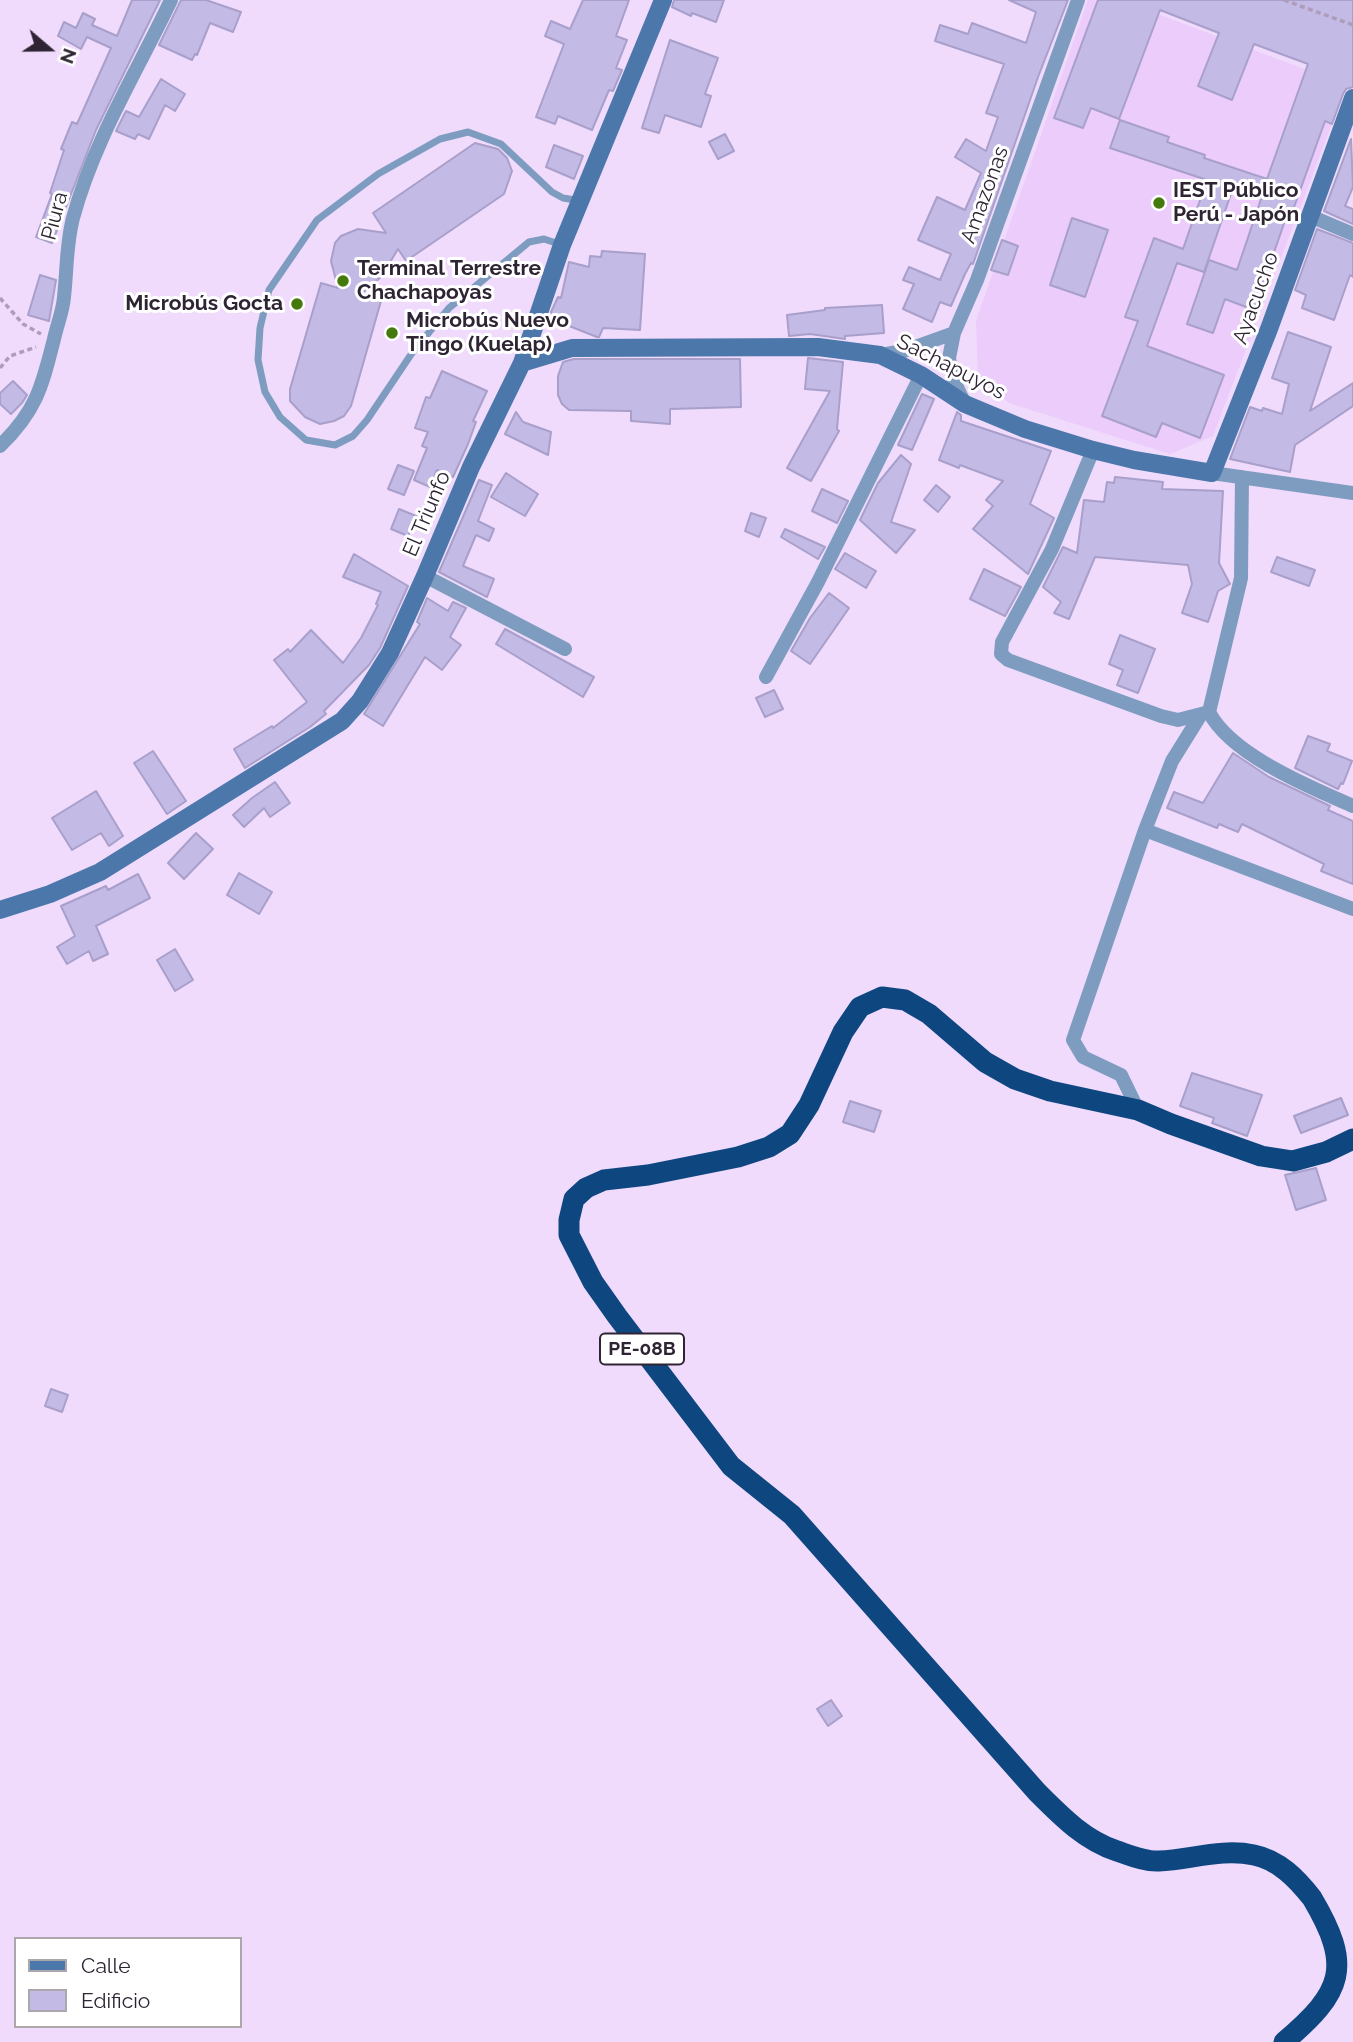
<!DOCTYPE html>
<meta charset="utf-8">
<style>
body{margin:0}
#map{position:relative;width:1353px;height:2042px;overflow:hidden;background:#f0dbfc;font-family:Raleway,sans-serif}
canvas{display:block}
.legend{position:absolute;left:14px;top:1937px;width:228px;height:91px;box-sizing:border-box;background:#fff;border:2px solid #aba7ad;margin:0;padding:9px 12px;list-style:none;font-size:21px;color:#2e2433}
.legend li{display:flex;align-items:center;gap:14px;height:35px}
.legend b{width:35px;border:2px solid #aba7ad}
.north{position:absolute;left:14px;top:14px;width:70px;height:70px;-webkit-text-stroke:5px #fff;paint-order:stroke;rotate:110deg;font-size:19px;font-weight:700;line-height:28px;text-align:center;color:#2e2433}
.north::after{content:'';display:block;margin:auto;width:24px;height:32px;background:#2e2433;clip-path:polygon(50% 0,100% 100%,50% 72%,0 100%)}
</style>
<div id="map">
<canvas width="1353" height="2042"></canvas>
<ul class="legend">
<li><b style="height:9px;background:#4b77ab"></b>Calle</li>
<li><b style="height:19px;background:#c3bbe6"></b>Edificio</li>
</ul>
<div class="north">N</div>
</div>
<script>
const g = document.querySelector('canvas').getContext('2d');
g.lineJoin = 'round';
function fillPath(path, color) { g.fillStyle = color; g.fill(path, 'evenodd'); }
function strokePath(path, color, width, dash) { g.strokeStyle = color; g.lineWidth = width; g.lineCap = dash ? 'butt' : 'round'; g.setLineDash(dash || []); g.stroke(path); }
function write(font, color, halo, rows, align = 'center') {
  g.font = font + ' Raleway,sans-serif'; g.lineWidth = 6; g.setLineDash([]); g.textBaseline = 'middle'; g.strokeStyle = halo; g.fillStyle = color; for (const [text, x, y, turn = 0] of rows) {
    g.save(); g.translate(x, y); g.rotate((+turn || 0) * Math.PI / 180); g.textAlign = isNaN(turn) ? turn : align; if (halo) g.strokeText(text, 0, 0); g.fillText(text, 0, 0); g.restore();
  }
}
const built = new Path2D(`
 M1088 0H1120L1347 85 1213 436 1170 454 1009 403 978 375 976 321Z`);
const building = new Path2D(`
 M132 0H160L96 130 52 243 36 237 52 194 50 193 64 150 61 149 72 122 77 124 111 48 87 37 81 49 58 36 64 22 76 28 83 13 95 19 92 25 117 36Z
 M181 0H206L241 12 233 32 210 23 197 55 195 54 192 60 159 45Z
 M583 0H629L616 36 627 40 616 68 622 70 613 91 609 90 592 130 558 116 555 124 536 117 564 44 545 36 551 21 570 29Z
 M674 0H724L716 22 692 13 691 16 672 7Z
 M1009 0H1068L1038 77 973 264 971 263 965 274 951 306 940 302 932 322 903 309 914 284 903 280 909 267 940 280 951 254 918 240 937 197 965 210 981 173 955 157 966 139 986 151 998 117 986 113 1004 64 935 41 940 25 968 34 972 23 1026 43 1036 12Z
 M1098 0H1353V87L1346 89 1343 94 1332 124 1325 121 1293 210 1289 209 1254 310 1225 299 1213 333 1187 324 1209 260 1237 270 1261 199 1233 188 1204 272 1177 263 1147 346 1224 375 1200 438 1162 423 1156 437 1102 416 1138 321 1125 317 1154 238 1183 249 1207 180 1110 148 1120 120 1169 137 1167 142 1205 155 1204 158 1267 179 1308 64 1254 44 1232 100 1198 86 1219 33 1160 10 1119 119 1091 108 1083 128 1054 118Z
 M670 40 718 58 705 94 711 96 701 127 665 115 659 133 642 128Z
 M161 79 185 94 175 111 165 105 149 139 138 134 135 139 116 131 126 111 139 117Z
 M725 134 734 151 718 159 709 142Z
 M1351 139 1353 187 1345 206 1353 209V224L1324 211Z
 M475 143 498 149 507 158 512 171 504 194 406 261 398 249 381 277 360 295 381 301 351 406 344 416 334 421 320 424 305 417 290 401V389L321 283 338 288 331 261 335 243 341 236 358 229 386 233 373 213Z
 M554 145 583 156 574 179 546 167Z
 M1072 218 1108 230 1085 297 1050 285Z
 M1317 229 1353 243V277L1350 275 1334 320 1302 308 1306 295 1295 290Z
 M1002 240 1018 246 1008 275 991 270Z
 M602 251 645 254 640 330 603 328 599 337H597L554 320 551 312 558 297 561 298 569 262 589 267 590 256 601 257Z
 M40 275 56 280 49 321 28 315Z
 M882 305 884 333 845 336V339L810 334 789 336 787 315 825 310V308Z
 M1288 332 1331 347 1310 411 1353 383V406L1295 445 1290 472 1230 459 1250 407 1262 411 1263 408 1282 414 1289 384 1272 378Z
 M808 358 843 362 837 429 839 431 811 481 787 468 830 391 805 389Z
 M574 359H740L741 407 670 409V424L631 421V411L569 410 562 404 558 395V376L563 362Z
 M442 371 487 391 473 421 476 422 468 444 453 477 437 470 430 487 414 480 427 448 422 446 428 432 415 428 426 397 430 398Z
 M13 381 27 395 22 403 11 414 0 404V393Z
 M922 394 934 399 912 450 898 445Z
 M516 412 523 422 551 432 548 455 505 434Z
 M957 412 961 415V421L1051 451 1030 504 1054 518 1028 574 973 529 993 506 986 500 1003 481 960 465 959 468 939 460Z
 M901 455 911 464 891 522 915 530 896 553 860 520 878 483Z
 M398 465 414 471 404 495 388 489Z
 M506 473 538 494 525 516 491 497Z
 M1115 477 1163 482 1162 489 1223 491 1219 563 1230 584 1218 591 1208 622 1182 613 1192 584 1188 565 1095 557 1069 619 1054 613 1061 602 1043 587 1063 547 1077 553 1084 500 1104 502 1107 482 1114 483Z
 M479 480 492 485 478 521 494 529 489 541 476 535 463 566 494 579 487 597 439 572Z
 M936 485 950 497 938 512 924 500Z
 M822 489 848 501 837 523 812 511Z
 M399 509 416 516 408 536 391 529Z
 M751 513 766 518 759 537 745 531Z
 M785 529 825 547 818 559 781 537Z
 M845 553 876 571 866 588 835 569Z
 M354 554 408 586 380 648 369 665 324 711 326 714 310 727 245 768 234 749 272 726 273 728 307 702 274 660 288 649 290 652 311 630 343 663 361 638 378 605 376 604 381 592 343 577Z
 M1277 557 1315 570 1309 586 1271 572Z
 M984 569 1021 587 1005 616 970 599Z
 M829 593 849 608 810 664 791 651 810 618Z
 M427 598 448 611 453 602 466 608 450 637 461 645 442 670 425 657 383 726 364 714 420 624 417 622Z
 M505 629 594 677 583 697 496 644Z
 M1120 635 1155 649 1138 693 1117 685 1123 670 1109 664Z
 M774 690 783 709 765 717 756 698Z
 M1308 736 1330 744 1327 751 1352 761 1343 784 1341 783 1338 789 1295 768Z
 M153 751 186 801 167 814 134 763Z
 M1233 753 1269 777 1330 806 1328 810 1353 821V884L1321 871 1324 864 1242 824 1238 832 1219 824 1217 828 1167 808 1174 792 1203 803Z
 M275 782 290 803 270 817 264 808 244 827 233 815 252 798Z
 M96 791 123 836 109 846 101 833 72 850 52 818Z
 M196 833 213 849 184 879 168 863Z
 M239 873 272 892 259 914 227 895Z
 M138 874 150 898 96 926 108 954 93 961 89 951 67 964 57 947 75 936 61 906 106 886 108 890Z
 M175 949 193 980 175 991 157 960Z
 M1192 1073 1262 1095 1247 1136 1212 1123 1214 1118 1180 1106Z
 M1341 1098 1348 1115 1301 1133 1294 1116Z
 M850 1101 881 1111 874 1132 843 1122Z
 M1316 1168 1326 1200 1296 1210 1285 1175Z
 M51 1389 68 1395 62 1412 45 1406Z
 M831 1700 842 1716 828 1726 817 1709Z`);
const path = new Path2D(`
 M1284 0 1353 25
 M0 298 23 324 41 334
 M0 368 10 356 36 347`);
const lane = new Path2D(`
 M562 245 544 239 529 242 449 308 412 353 367 420 353 436 335 445 306 440 280 417 265 392 258 360 260 328 269 290 317 220 378 174 440 139 468 132 501 144 552 192 563 198 581 201`);
const street = new Path2D(`
 M1310 216 1353 234
 M880 355 904 351 954 333
 M965 404 953 379 949 358 954 333 977 280 1078 0
 M0 446C37 410 42 386 54 339 57 325 63 311 64 297 67 271 66 245 73 218 94 140 137 72 171 0
 M1093 450 1052 549 1002 642 1001 654 1008 660 1161 716 1178 720 1209 712
 M1212 473 1353 493
 M1242 477 1241 578 1209 712C1231 755 1310 787 1353 806
 M425 576 565 649
 M766 677 818 582 921 375
 M1145 830 1353 909
 M1138 1110 1121 1075 1083 1057 1073 1040 1145 830 1172 761 1200 716`);
const secondary = new Path2D(`
 M522 363 572 348 818 347 880 355 921 375 965 404 1025 429 1093 450 1134 460 1212 473 1269 329 1353 98
 M0 910 50 894 100 872 342 721 360 701 390 653 425 576 471 467 522 363 562 245 663 0`);
const highway = new Path2D(`
 M1284 2042C1343 1992 1353 1967 1312 1898 1297 1879 1279 1860 1254 1855 1221 1848 1190 1860 1159 1861 1146 1862 1129 1855 1117 1851 1084 1840 1061 1816 1037 1792L792 1515 731 1466 617 1316 593 1282 569 1235V1220L574 1199 586 1188 604 1180 648 1175 738 1157 769 1147 790 1134 809 1105 843 1032 860 1007 882 997 905 1000 929 1014 985 1062 1015 1079 1050 1091 1138 1110 1171 1124 1261 1156 1293 1161 1326 1152 1353 1139`);
const markers = [
 [1159,203,7,"#447a0b"],
 [343,281,7,"#447a0b"],
 [297,304,7,"#447a0b"],
 [392,333,7,"#447a0b"]
];
const shields = [
 [642,1349,84]
];
const shieldNames = [
 ["PE-08B",642,1349]
];
const poiNames = [
 ["IEST Público",1173,191],
 ["Perú - Japón",1173,215],
 ["Terminal Terrestre",357,269],
 ["Chachapoyas",357,293],
 ["Microbús Gocta",283,304,"right"],
 ["Microbús Nuevo",406,321],
 ["Tingo (Kuelap)",406,345]
];
const streetNames = [
 ["Amazonas",985,195,-70],
 ["Piura",55,216,-75],
 ["Ayacucho",1256,298,-70],
 ["Sachapuyos",951,367,27],
 ["El Triunfo",427,514,-67]
];
fillPath(built, '#ebccfb');
fillPath(building, '#c3bbe6');
strokePath(building, '#a89fca', 2);
strokePath(path, '#ae9db8', 3.5, [5, 3.5]);
strokePath(lane, '#7e9cc0', 7);
strokePath(street, '#7e9cc0', 14);
strokePath(secondary, '#4b77ab', 18);
strokePath(highway, '#0e4680', 21);
for (const [x, y, r, color] of markers) { const dot = new Path2D(); dot.arc(x, y, r, 0, 2 * Math.PI); g.fillStyle = color; g.fill(dot); strokePath(dot, '#fff', 2.5); }
for (const [x, y, w] of shields) { const box = new Path2D(); box.roundRect(x - w / 2, y - 15.5, w, 31, 5); g.fillStyle = '#fff'; g.fill(box); strokePath(box, '#2e2433', 2); }
write('bold 19px', '#2e2433', null, shieldNames);
write('bold 21px', '#2e2433', '#fff', poiNames, 'left');
write('21px', '#2e2433', '#fff', streetNames);
</script>
